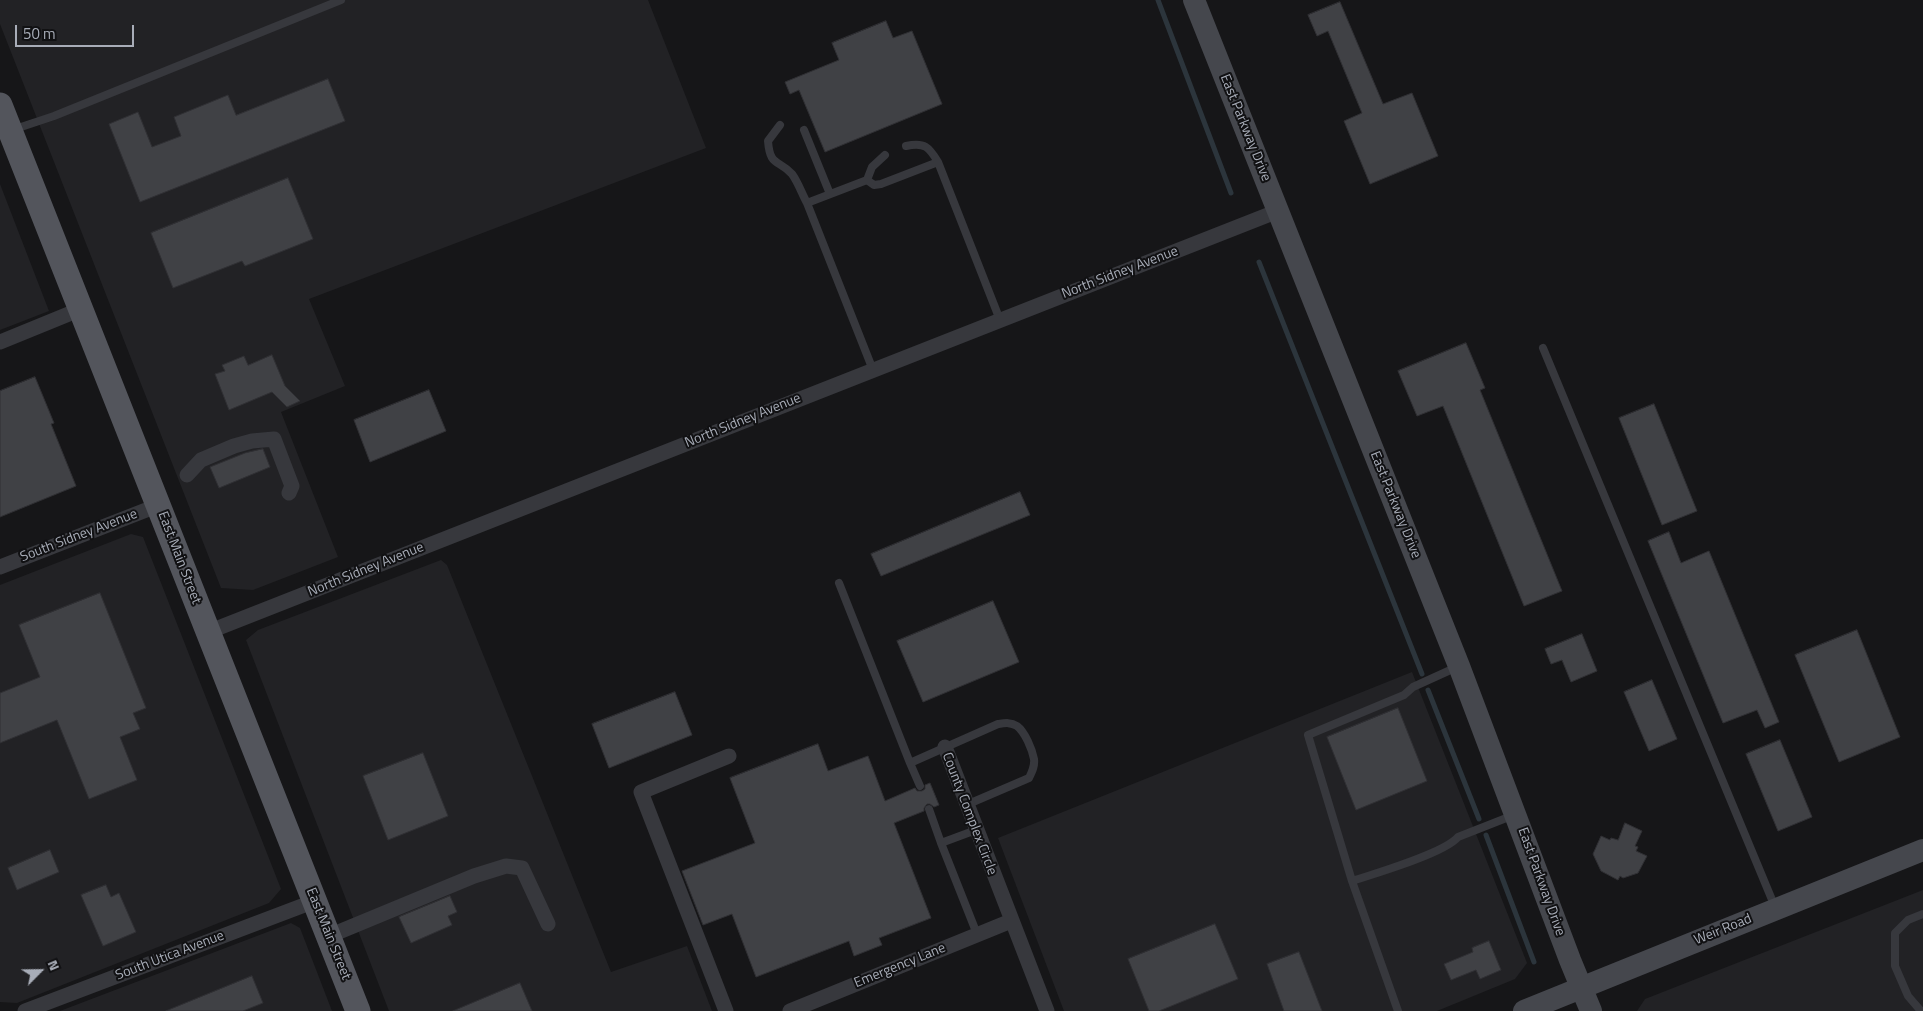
<!DOCTYPE html>
<style>
body{margin:0}
#map{position:relative;width:1923px;height:1011px;overflow:hidden;background:#161618;font-family:"Titillium Web",sans-serif}
canvas{display:block}
.north{position:absolute;left:15px;top:946px;width:50px;height:50px;-webkit-text-stroke:4px #111113;paint-order:stroke;rotate:67deg;font-size:14px;font-weight:700;line-height:20px;text-align:center;color:#a8adb8}
.north::after{content:'';display:block;margin:auto;width:18px;height:22px;background:#a8adb8;clip-path:polygon(50% 0,100% 100%,50% 72%,0 100%)}
.scale{position:absolute;left:15px;top:25px;width:119px;height:22px;box-sizing:border-box;border:2px solid #a8adb8;border-top:0;padding-left:6px;font-size:15px;line-height:18px;white-space:nowrap;color:#a8adb8;-webkit-text-stroke:4px #111113;paint-order:stroke}
</style>
<div id="map">
<canvas width="1923" height="1011"></canvas>
<div class="north">N</div>
<div class="scale">50 m</div>
</div>
<script>
const g = document.querySelector('canvas').getContext('2d');
g.lineJoin = 'round';
function fillPath(path, color) { g.fillStyle = color; g.fill(path, 'evenodd'); }
function strokePath(path, color, width, dash) { g.strokeStyle = color; g.lineWidth = width; g.lineCap = dash ? 'butt' : 'round'; g.setLineDash(dash || []); g.stroke(path); }
function write(font, color, halo, rows, align = 'center') {
  g.font = font + ' "Titillium Web",sans-serif'; g.lineWidth = 4; g.setLineDash([]); g.textBaseline = 'middle'; g.strokeStyle = halo; g.fillStyle = color; for (const [text, x, y, turn = 0] of rows) {
    g.save(); g.translate(x, y); g.rotate((+turn || 0) * Math.PI / 180); g.textAlign = isNaN(turn) ? turn : align; if (halo) g.strokeText(text, 0, 0); g.fillText(text, 0, 0); g.restore();
  }
}
const built = new Path2D(`
 M0 0H648L706 148 309 299 345 386 281 412 338 557 253 590 221 588 0 24Z
 M0 184 49 311 0 330Z
 M131 534 143 537 281 889 269 903 17 1003 0 1002V585Z
 M441 560 447 565 611 972 687 946 712 1011H389L246 640 258 630Z
 M1412 672 1527 963 1515 979 1437 1011H1064L998 838Z
 M1923 890V1011H1637L1645 999Z
 M291 923 300 928 332 1011H60Z`);
const stream = new Path2D(`
 M1158 0 1231 193
 M1259 262 1422 674
 M1428 690 1479 819
 M1486 835 1534 962`);
const building = new Path2D(`
 M1340 2 1383 104 1412 93 1438 156 1370 184 1344 121 1362 113 1328 31 1317 36 1308 15Z
 M886 21 893 38 912 31 942 104 825 152 799 90 790 94 785 82 839 60 832 43Z
 M328 79 345 121 140 202 109 124 138 112 152 147 181 136 174 117 228 95 236 115Z
 M288 178 313 239 245 266 242 261 173 288 151 233Z
 M1466 343 1485 388 1480 390 1562 591 1524 606 1443 406 1417 416 1398 371Z
 M272 355 285 386 300 401 287 407 272 392 229 410 215 374 225 371 222 365 244 356 248 365Z
 M35 377 54 423 51 424 76 486 0 517V391Z
 M429 390 446 431 370 462 354 420Z
 M1654 404 1697 511 1662 525 1619 418Z
 M263 449 270 467 219 488 210 467 245 453Z
 M1020 492 1030 515 881 576 871 554Z
 M1669 532 1681 563 1709 551 1779 722 1765 728 1757 710 1723 723 1648 541Z
 M100 593 146 708 133 713 140 729 120 737 137 780 89 799 57 720 0 743V693L40 677 19 625Z
 M993 601 1019 662 923 702 897 641Z
 M1857 630 1900 737 1839 762 1795 655Z
 M1582 634 1597 671 1571 682 1562 660 1551 664 1545 649Z
 M1652 680 1677 739 1649 751 1624 692Z
 M675 692 692 735 609 768 592 724Z
 M1398 708 1427 781 1356 810 1327 737Z
 M1780 740 1812 817 1778 831 1746 754Z
 M818 744 828 771 868 756 885 801 915 788 917 791H922L925 789V785L930 783 939 805 934 807 930 804H927L924 808V811L894 823 931 918 879 938 882 945 854 956 849 941 756 977 732 914 703 925 682 871 755 843 730 778Z
 M423 753 448 816 388 840 363 776Z
 M1625 823 1642 831 1635 846 1638 847 1636 851 1647 856 1638 873 1623 878 1620 876 1618 880 1601 871 1593 854 1601 836 1610 840 1611 838 1618 840Z
 M50 850 59 872 17 890 8 868Z
 M106 885 111 897 119 893 136 932 103 946 81 895Z
 M450 896 457 912 448 916 452 925 411 943 399 917Z
 M1215 924 1238 979 1159 1011H1149L1128 959Z
 M1489 941 1501 970 1480 979 1476 970 1451 980 1444 964 1473 952 1472 948Z
 M1299 952 1322 1011H1284L1267 964Z
 M252 976 263 1003 243 1011H166Z
 M520 983 532 1011H453Z`);
const service = new Path2D(`
 M780 125 768 141C770 167 778 159 792 174 798 182 802 194 807 203
 M12 130 54 116 341 0
 M804 130 830 194
 M906 146C925 142 929 147 938 162L1000 320
 M867 180 874 185 881 184 938 162
 M1543 348 1775 907
 M873 370 807 203 867 180 872 167 885 155
 M839 583 910 763 998 724C1005 723 1011 722 1017 726 1025 732 1032 749 1034 759 1035 766 1032 772 1029 778L966 805
 M910 763 920 786
 M929 809 941 843 976 830
 M941 843 977 934
 M1352 881C1374 874 1445 853 1458 837L1514 815
 M1398 1011 1352 881 1308 735 1404 695 1413 687 1457 667
 M1921 1011 1908 996 1895 966V933L1908 920 1923 914`);
const minor = new Path2D(`
 M0 342 81 309
 M187 475 201 460 234 446 252 441 274 439 292 486 289 493
 M0 567 159 505
 M208 632 1278 211
 M945 747 1047 1011
 M329 936 474 876 506 866 522 868 548 924
 M25 1011 315 901
 M726 1011 641 792 729 756
 M790 1011 1011 921`);
const secondary = new Path2D(`
 M1194 0 1459 666 1570 960 1591 1011
 M1524 1011 1923 850`);
const primary = new Path2D(`
 M0 105 358 1011`);
const streetNames = [
 ["East Parkway Drive",1245,128,68],
 ["North Sidney Avenue",1120,273,-21],
 ["North Sidney Avenue",743,421,-22],
 ["East Parkway Drive",1395,505,68],
 ["South Sidney Avenue",79,536,-21],
 ["East Main Street",179,558,69],
 ["North Sidney Avenue",366,570,-22],
 ["County Complex Circle",969,814,69],
 ["East Parkway Drive",1541,882,70],
 ["Weir Road",1723,930,-22],
 ["East Main Street",328,934,68],
 ["South Utica Avenue",170,956,-21],
 ["Emergency Lane",900,966,-22]
];
fillPath(built, '#222225');
strokePath(stream, '#2c353c', 5);
fillPath(building, '#404145');
strokePath(building, '#303034', 1);
strokePath(service, '#37383d', 8);
strokePath(minor, '#37383d', 15);
strokePath(secondary, '#45474d', 22);
strokePath(primary, '#53555c', 25);
write('14px', '#a8adb8', '#111113', streetNames);
</script>
